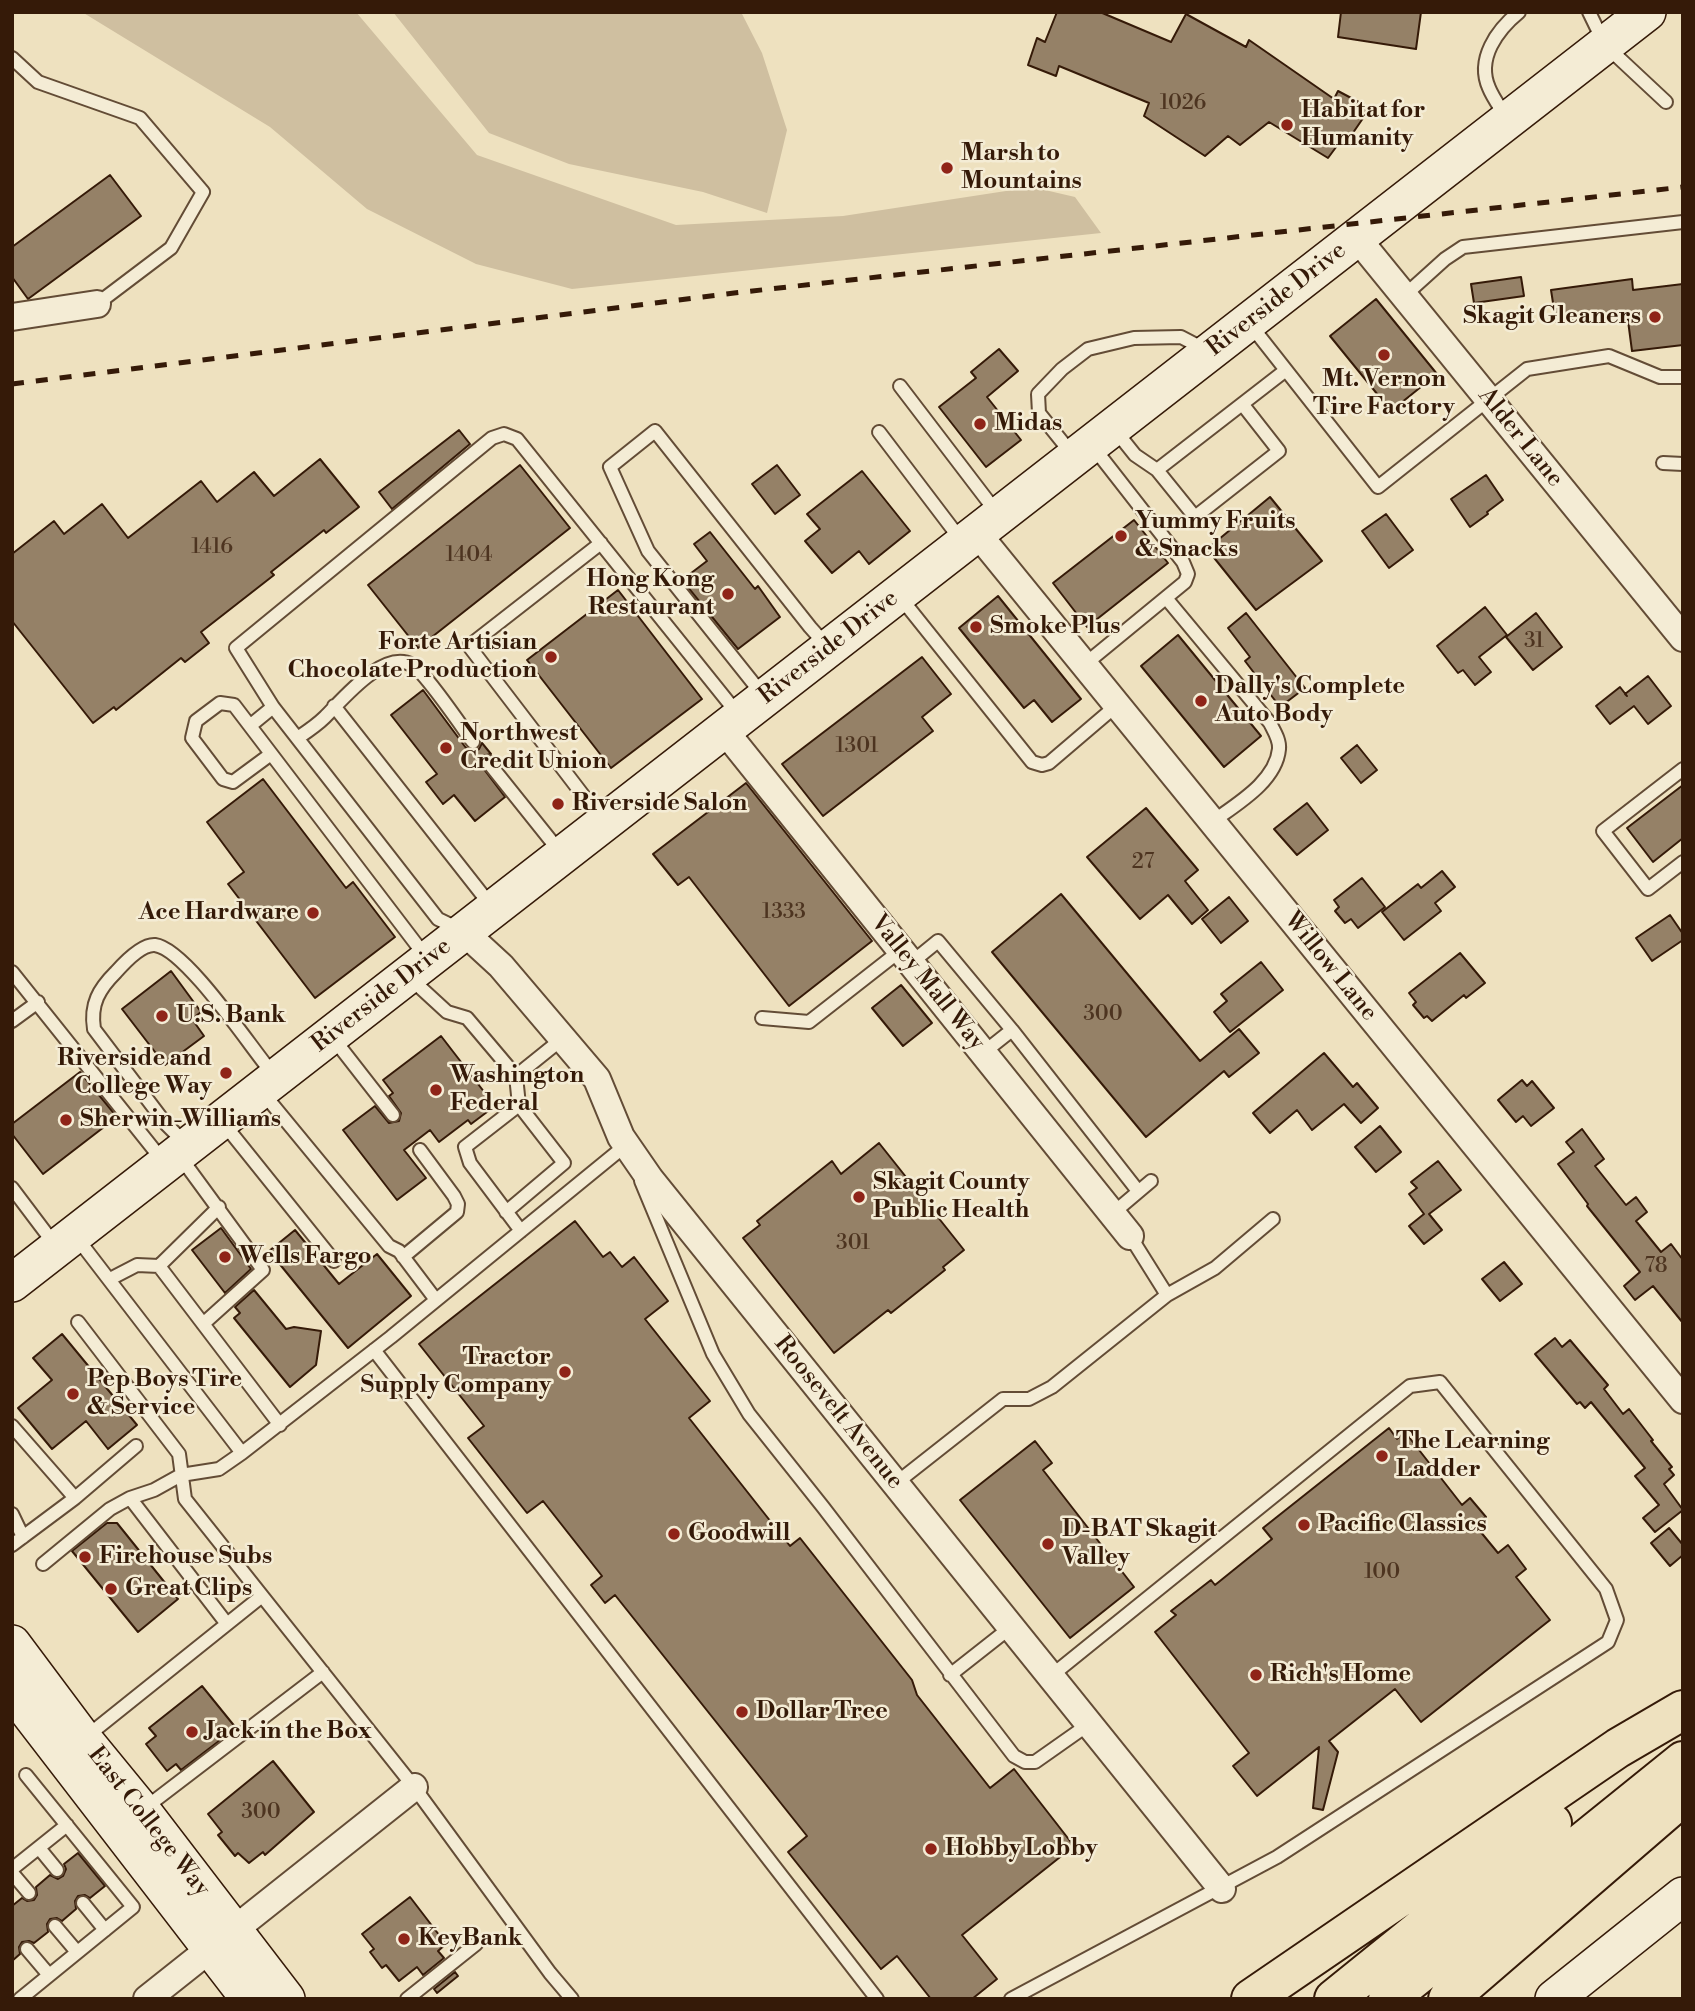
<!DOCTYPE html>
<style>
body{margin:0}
#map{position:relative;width:1695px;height:2011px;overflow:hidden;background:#eee1bf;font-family:"Libre Bodoni",serif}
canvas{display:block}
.frame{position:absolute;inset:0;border:14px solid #351a08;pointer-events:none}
</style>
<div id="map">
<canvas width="1695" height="2011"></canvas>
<div class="frame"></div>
</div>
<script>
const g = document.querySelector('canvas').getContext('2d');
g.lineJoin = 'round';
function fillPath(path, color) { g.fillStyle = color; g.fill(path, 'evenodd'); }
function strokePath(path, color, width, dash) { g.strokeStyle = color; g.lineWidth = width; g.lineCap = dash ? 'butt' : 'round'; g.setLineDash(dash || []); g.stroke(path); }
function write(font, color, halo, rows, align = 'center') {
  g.font = font + ' "Libre Bodoni",serif'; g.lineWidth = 5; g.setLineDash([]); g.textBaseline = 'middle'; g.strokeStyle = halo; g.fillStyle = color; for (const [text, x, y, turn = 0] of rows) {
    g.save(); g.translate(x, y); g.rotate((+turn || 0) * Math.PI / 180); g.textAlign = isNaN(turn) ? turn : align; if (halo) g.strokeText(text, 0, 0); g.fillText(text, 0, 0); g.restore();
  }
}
const green = new Path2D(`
 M82 12H356L477 155 676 225 843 216 1032 187 1075 197 1101 233 572 289 476 264 367 209 270 127Z
 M393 12H741L762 53 787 130 767 213 703 192 569 164 489 133Z`);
const building = new Path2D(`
 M1057 12H1100L1171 42 1186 14 1246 47 1249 40 1334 99 1338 91 1370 108 1346 143 1342 139 1328 158 1269 122 1240 145 1228 136 1205 156 1144 116 1149 103 1059 66 1056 76 1028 65 1037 38 1045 42Z
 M1341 12H1421L1416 49 1338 37Z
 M110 175 141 216 28 299 12 277V247Z
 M1521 277 1524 296 1474 303 1471 284Z
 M1632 279 1633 290 1683 284V345L1632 351 1627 313 1556 322 1551 290Z
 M1376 299 1437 374 1391 411 1330 336Z
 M999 349 1018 371 987 397 1021 440 986 467 939 407 976 378 971 372Z
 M459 430 470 444 392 509 379 492Z
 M320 459 359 507 326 533 324 530 271 572 274 575 201 632 209 643 185 662 181 658 116 710 114 707 93 723 12 621V554L54 521 64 534 102 504 128 538 201 481 217 502 254 472 274 496Z
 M520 465 570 528 418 648 368 585Z
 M777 465 800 495 775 514 752 484Z
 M862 471 910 531 869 564 859 551 832 573 805 541 820 529 807 514Z
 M1486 475 1503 500 1487 512 1488 514 1470 527 1451 499Z
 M1270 497 1322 561 1256 610 1207 549Z
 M1386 514 1413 550 1389 568 1362 531Z
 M1134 520 1168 563 1087 627 1053 583Z
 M710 532 755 589 758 586 780 617 738 649 682 580 707 561 694 544Z
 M618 590 702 699 611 768 527 660Z
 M998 596 1081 699 1052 722 1034 700 1024 708 959 628Z
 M1485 607 1507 635 1479 657 1491 672 1475 685 1463 670 1458 673 1437 646Z
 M1246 613 1305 688 1280 707 1245 661 1250 657 1228 628Z
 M1536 613 1562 647 1533 670 1506 637Z
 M1178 635 1261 736 1224 767 1141 666Z
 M922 657 951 694 922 717 933 731 823 816 782 764Z
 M1648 676 1671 706 1648 724 1634 706 1610 724 1596 706 1620 687 1627 696 1625 694Z
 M423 690 466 748 475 751 479 749 482 743 491 754 482 756 480 764 505 797 475 821 454 795 443 804 426 782 437 774 391 715Z
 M1357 745 1377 770 1361 783 1341 758Z
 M263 779 346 888 353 882 395 937 315 998 228 884 244 872 207 822Z
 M746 783 872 941 789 1006 689 877 678 885 653 854Z
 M1683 785V838L1653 862 1627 828Z
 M1307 803 1328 830 1297 855 1274 829Z
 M1146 808 1198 870 1185 881 1208 910 1192 924 1168 895 1140 919 1087 857Z
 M1442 871 1455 887 1435 903 1441 911 1404 940 1382 912 1418 884 1421 888Z
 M1362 878 1385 907 1358 928 1351 919 1345 923 1335 911 1339 907 1334 900Z
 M1061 894 1200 1061 1239 1029 1259 1053 1229 1077 1224 1071 1146 1137 992 952Z
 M1229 897 1248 921 1221 943 1202 919Z
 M1670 915 1683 934V940L1652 961 1636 938Z
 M1460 953 1485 983 1466 998 1464 995 1432 1021 1427 1016 1424 1018 1413 1005 1416 1002 1409 993Z
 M1261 962 1283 990 1230 1032 1214 1012 1227 1001 1221 994Z
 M171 971 201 1012 192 1019 204 1036 165 1065 122 1009Z
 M901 985 932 1023 903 1046 872 1008Z
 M441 1036 495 1106 471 1124 468 1120 439 1142 430 1130 404 1150 426 1178 397 1200 343 1130 375 1106 389 1123 399 1121 401 1113 389 1096 393 1093 383 1080Z
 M1324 1053 1353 1087 1357 1083 1378 1108 1361 1123 1344 1104 1312 1130 1297 1110 1270 1133 1253 1113Z
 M80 1072 117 1117 43 1174 12 1134V1124Z
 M1522 1080 1527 1086 1532 1081 1554 1108 1531 1126 1523 1116 1516 1122 1498 1100Z
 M1380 1126 1401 1152 1376 1172 1355 1147Z
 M1582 1129 1604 1159 1595 1166 1626 1205 1636 1197 1647 1212 1636 1221 1661 1252 1671 1244 1683 1260V1323L1653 1286 1635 1300 1624 1286 1640 1272 1587 1206 1588 1204 1558 1164 1574 1152 1566 1142Z
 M879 1143 964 1250 943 1267 945 1270 891 1313 888 1310 834 1353 743 1238 760 1225 757 1221 832 1161 841 1174Z
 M1438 1161 1461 1190 1429 1214 1442 1230 1424 1244 1409 1226 1424 1214 1409 1194 1417 1188 1411 1182Z
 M575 1221 603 1257 610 1252 622 1267 634 1257 668 1301 645 1319 710 1401 689 1418 790 1546 800 1538 912 1680 917 1695 990 1788 1014 1769 1074 1846 962 1935 997 1979 972 1999H931L897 1956 881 1969 788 1852 807 1836 615 1595 605 1603 591 1585 602 1576 543 1501 527 1513 468 1438 484 1426 419 1344Z
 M221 1228 251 1269 225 1293 192 1250Z
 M295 1230 339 1284 377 1254 411 1296 348 1348 269 1251Z
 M1504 1262 1522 1284 1500 1301 1482 1279Z
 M254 1290 286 1329 294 1327 321 1331 316 1365 290 1387 234 1318 240 1313 235 1307Z
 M62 1334 137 1425 108 1449 86 1421 52 1449 18 1408 52 1380 33 1358Z
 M1555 1338 1562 1347 1570 1340 1608 1385 1604 1389 1623 1414 1629 1409 1653 1440 1651 1441 1672 1467 1669 1469 1674 1475 1664 1484 1683 1510 1655 1532 1643 1518 1659 1505 1635 1476 1645 1468 1591 1402 1585 1408 1580 1402 1577 1404 1535 1354Z
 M1389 1428 1397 1439 1405 1432 1462 1505 1470 1498 1486 1517 1475 1525 1498 1553 1508 1545 1526 1569 1516 1577 1550 1620 1421 1722 1395 1689 1329 1741 1338 1752 1323 1810 1313 1808 1319 1747 1257 1796 1233 1766 1249 1753 1155 1632 1176 1615 1171 1611 1211 1580 1215 1585 1272 1539 1263 1528Z
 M1035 1441 1052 1463 1043 1470 1134 1587 1070 1638 960 1500Z
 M107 1523H117L178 1599 138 1632 72 1551Z
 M1669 1528 1683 1545V1555L1670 1566 1651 1543Z
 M202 1686 236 1728 181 1770 176 1764 167 1771 146 1744 156 1736 149 1728Z
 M273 1761 314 1812 265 1855 263 1852 249 1863 238 1853 235 1856 218 1835 222 1832 208 1814Z
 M78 1853 105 1886 90 1898 85 1895 78 1896 75 1901 76 1909 62 1921 57 1918 50 1919 47 1924 48 1932 34 1943 29 1941 22 1942 19 1947 20 1954 12 1961V1906L22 1898 27 1901 34 1900 37 1895 36 1887 50 1875 58 1879 63 1876 66 1869 64 1864Z
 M410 1897 446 1944 438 1951 444 1958 423 1975 417 1967 399 1981 386 1965 382 1968 370 1952 374 1949 362 1934Z
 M455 1972 458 1976 437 1993 434 1989Z`);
const lane = new Path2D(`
 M1589 12 1605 45 1666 102
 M12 58 38 82 140 118 203 192 171 248 97 304
 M1506 117C1500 107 1493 98 1489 88 1476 59 1497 30 1519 12
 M1404 296 1445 259 1463 247 1683 222
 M1249 323 1378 487 1527 369 1609 356 1660 377H1683
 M900 386 997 513
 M1115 430 1135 455 1157 470 1195 517 1279 451 1243 405
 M879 432 961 540
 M1072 454 1039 413 1038 394 1062 369 1088 349 1134 338 1181 337 1206 350
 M1663 463 1683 464
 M1157 470 1286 370
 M601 543 469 646 602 820
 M900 597 1032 762 1042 765 1049 763 1117 705
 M1166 598 1270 723C1274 731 1280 740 1279 749 1276 782 1235 805 1212 822
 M1084 665 1185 582 1188 574 1183 562 1094 448
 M762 694 648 551 610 467 655 431 810 627 826 645
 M334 706 492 907
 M251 725 273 707
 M299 737C308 731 317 725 325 717 343 699 384 649 412 665 425 672 462 727 473 742
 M271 754 233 782 223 779 192 738 196 721 220 703 234 705 426 957
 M488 762 560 852
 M1683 769 1603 831 1648 889 1683 862
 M461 930 438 919 273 707 236 648 492 438 504 434 517 439 737 713
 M911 963 938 941 1012 1030
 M12 972 163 1161
 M410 978 447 1012 467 1018 516 1076 519 1105 564 1163 506 1212
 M762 1018 809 1022 901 950
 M12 1021 38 1002
 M333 1038 393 1115
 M983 1053 1012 1030 1138 1191
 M516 1076 562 1039
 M263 1093 389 1246 399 1251 436 1300
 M519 1105 465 1147 470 1163 521 1231
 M224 1124 334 1261
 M186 1144 166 1124 94 1029C90 1004 99 989 116 972 124 963 142 944 155 945 186 949 251 1048 273 1074
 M181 1158 263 1270 203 1324
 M641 1181 713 1354 749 1414 823 1507 1014 1756 1025 1762H1035L1089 1724
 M12 1188 55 1245
 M1112 1214 1151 1181
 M1130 1236 1167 1295
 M77 1238 242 1453
 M403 1257 457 1212 458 1204 454 1196 420 1150
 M159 1266 280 1425
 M110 1279 137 1265 159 1266 219 1207
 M78 1322 179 1454 185 1499 414 1787 550 1973 572 1999
 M374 1350 877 1999
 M12 1426 75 1498 136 1446
 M895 1484 1003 1399H1029L1052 1387 1167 1295 1215 1268 1273 1219
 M130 1498 227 1624
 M12 1514 23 1537
 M12 1545 75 1498
 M43 1564 110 1509 130 1498 154 1490 181 1475 219 1469 242 1453 391 1337 626 1145 628 1148
 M950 1675 1011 1627
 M86 1737 262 1596
 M145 1808 323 1672
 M39 1848 57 1870
 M12 1869 67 1825
 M12 1873 29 1893
 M83 1903 105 1930
 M55 1926 77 1952
 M27 1949 49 1975
 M20 1999 133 1907 26 1775
 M407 1999 476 1944
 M1011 1999 1277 1857 1608 1642 1617 1620 1606 1589 1440 1382 1410 1386 1051 1676`);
const street = new Path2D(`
 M1357 238 1683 638
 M12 317 97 304
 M977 533 1683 1400
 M724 730 1130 1236
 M464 932 501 966 597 1079 621 1137 650 1179 1222 1889
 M147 1999 414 1787`);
const secondary = new Path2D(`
 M12 1283 1647 12
 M12 1644 83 1739 142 1811 286 1999
 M12 1690 250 1999
 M1554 1999 1683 1896`);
const highway = new Path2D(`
 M1251 1999 1618 1748 1683 1710
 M1334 1999 1552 1823
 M1388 1999 1683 1761
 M1448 1999 1683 1796`);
const rail = new Path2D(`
 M12 384 734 293 1683 187`);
const markers = [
 [1287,125,7,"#8f2418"],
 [947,168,7,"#8f2418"],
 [1655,317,7,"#8f2418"],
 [1384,355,7,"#8f2418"],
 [980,424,7,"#8f2418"],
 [1121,536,7,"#8f2418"],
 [728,594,7,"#8f2418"],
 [976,627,7,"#8f2418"],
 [551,657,7,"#8f2418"],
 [1201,701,7,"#8f2418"],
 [446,748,7,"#8f2418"],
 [558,804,7,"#8f2418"],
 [313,913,7,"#8f2418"],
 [162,1016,7,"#8f2418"],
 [226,1073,7,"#8f2418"],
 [436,1090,7,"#8f2418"],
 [66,1120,7,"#8f2418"],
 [859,1197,7,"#8f2418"],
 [225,1257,7,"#8f2418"],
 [565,1372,7,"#8f2418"],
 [73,1394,7,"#8f2418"],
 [1382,1456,7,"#8f2418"],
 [1304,1525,7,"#8f2418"],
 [674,1534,7,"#8f2418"],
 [1048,1544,7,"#8f2418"],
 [85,1557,7,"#8f2418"],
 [111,1589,7,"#8f2418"],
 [1256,1675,7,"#8f2418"],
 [742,1712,7,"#8f2418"],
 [192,1732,7,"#8f2418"],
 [931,1849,7,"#8f2418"],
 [404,1939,7,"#8f2418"]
];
const numberNames = [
 ["1026",1183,104],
 ["1416",212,548],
 ["1404",469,556],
 ["31",1534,642],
 ["1301",857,747],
 ["27",1143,863],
 ["1333",784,913],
 ["300",1103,1015],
 ["301",853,1244],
 ["78",1656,1267],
 ["100",1382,1573],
 ["300",261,1813]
];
const poiNames = [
 ["Habitat for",1301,111],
 ["Humanity",1301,139],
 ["Marsh to",961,154],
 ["Mountains",961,182],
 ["Skagit Gleaners",1641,317,"right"],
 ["Mt. Vernon",1384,380,"center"],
 ["Tire Factory",1384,408,"center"],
 ["Midas",994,424],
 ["Yummy Fruits",1135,522],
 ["& Snacks",1135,550],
 ["Hong Kong",714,580,"right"],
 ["Restaurant",714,608,"right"],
 ["Smoke Plus",990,627],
 ["Forte Artisian",537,643,"right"],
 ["Chocolate Production",537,671,"right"],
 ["Dally's Complete",1215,687],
 ["Auto Body",1215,715],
 ["Northwest",460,734],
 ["Credit Union",460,762],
 ["Riverside Salon",572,804],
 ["Ace Hardware",299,913,"right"],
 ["U.S. Bank",176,1016],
 ["Riverside and",212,1059,"right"],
 ["College Way",212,1087,"right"],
 ["Washington",450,1076],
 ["Federal",450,1104],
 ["Sherwin-Williams",80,1120],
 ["Skagit County",873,1183],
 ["Public Health",873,1211],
 ["Wells Fargo",239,1257],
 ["Tractor",551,1358,"right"],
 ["Supply Company",551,1386,"right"],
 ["Pep Boys Tire",87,1380],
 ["& Service",87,1408],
 ["The Learning",1396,1442],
 ["Ladder",1396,1470],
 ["Pacific Classics",1318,1525],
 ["D-BAT Skagit",1062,1530],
 ["Valley",1062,1558],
 ["Goodwill",688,1534],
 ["Firehouse Subs",99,1557],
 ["Great Clips",125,1589],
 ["Rich's Home",1270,1675],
 ["Dollar Tree",756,1712],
 ["Jack in the Box",206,1732],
 ["Hobby Lobby",945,1849],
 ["KeyBank",418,1939]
];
const streetNames = [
 ["Riverside Drive",1277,300,-38],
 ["Alder Lane",1520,438,51],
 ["Riverside Drive",829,648,-38],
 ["Willow Lane",1330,967,51],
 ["Valley Mall Way",927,983,51],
 ["Riverside Drive",382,996,-38],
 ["Roosevelt Avenue",838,1413,51],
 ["East College Way",148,1822,52]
];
fillPath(green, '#cfbfa0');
fillPath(building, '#958167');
strokePath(building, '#351a08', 2);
strokePath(lane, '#634c36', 16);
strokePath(street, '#634c36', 30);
strokePath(secondary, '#351a08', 40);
strokePath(highway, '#351a08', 42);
strokePath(lane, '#f4ecd5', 12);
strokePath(street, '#f4ecd5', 26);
strokePath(secondary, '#f4ecd5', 37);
strokePath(highway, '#eee1bf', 38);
strokePath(rail, '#351a08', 5, [12, 12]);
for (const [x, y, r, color] of markers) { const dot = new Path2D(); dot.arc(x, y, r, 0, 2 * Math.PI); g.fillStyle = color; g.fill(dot); strokePath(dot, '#f4ecd5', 2.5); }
write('21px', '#4d3420', null, numberNames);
write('bold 24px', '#351a08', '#f4ecd5', poiNames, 'left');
write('24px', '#351a08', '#f4ecd5', streetNames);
</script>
